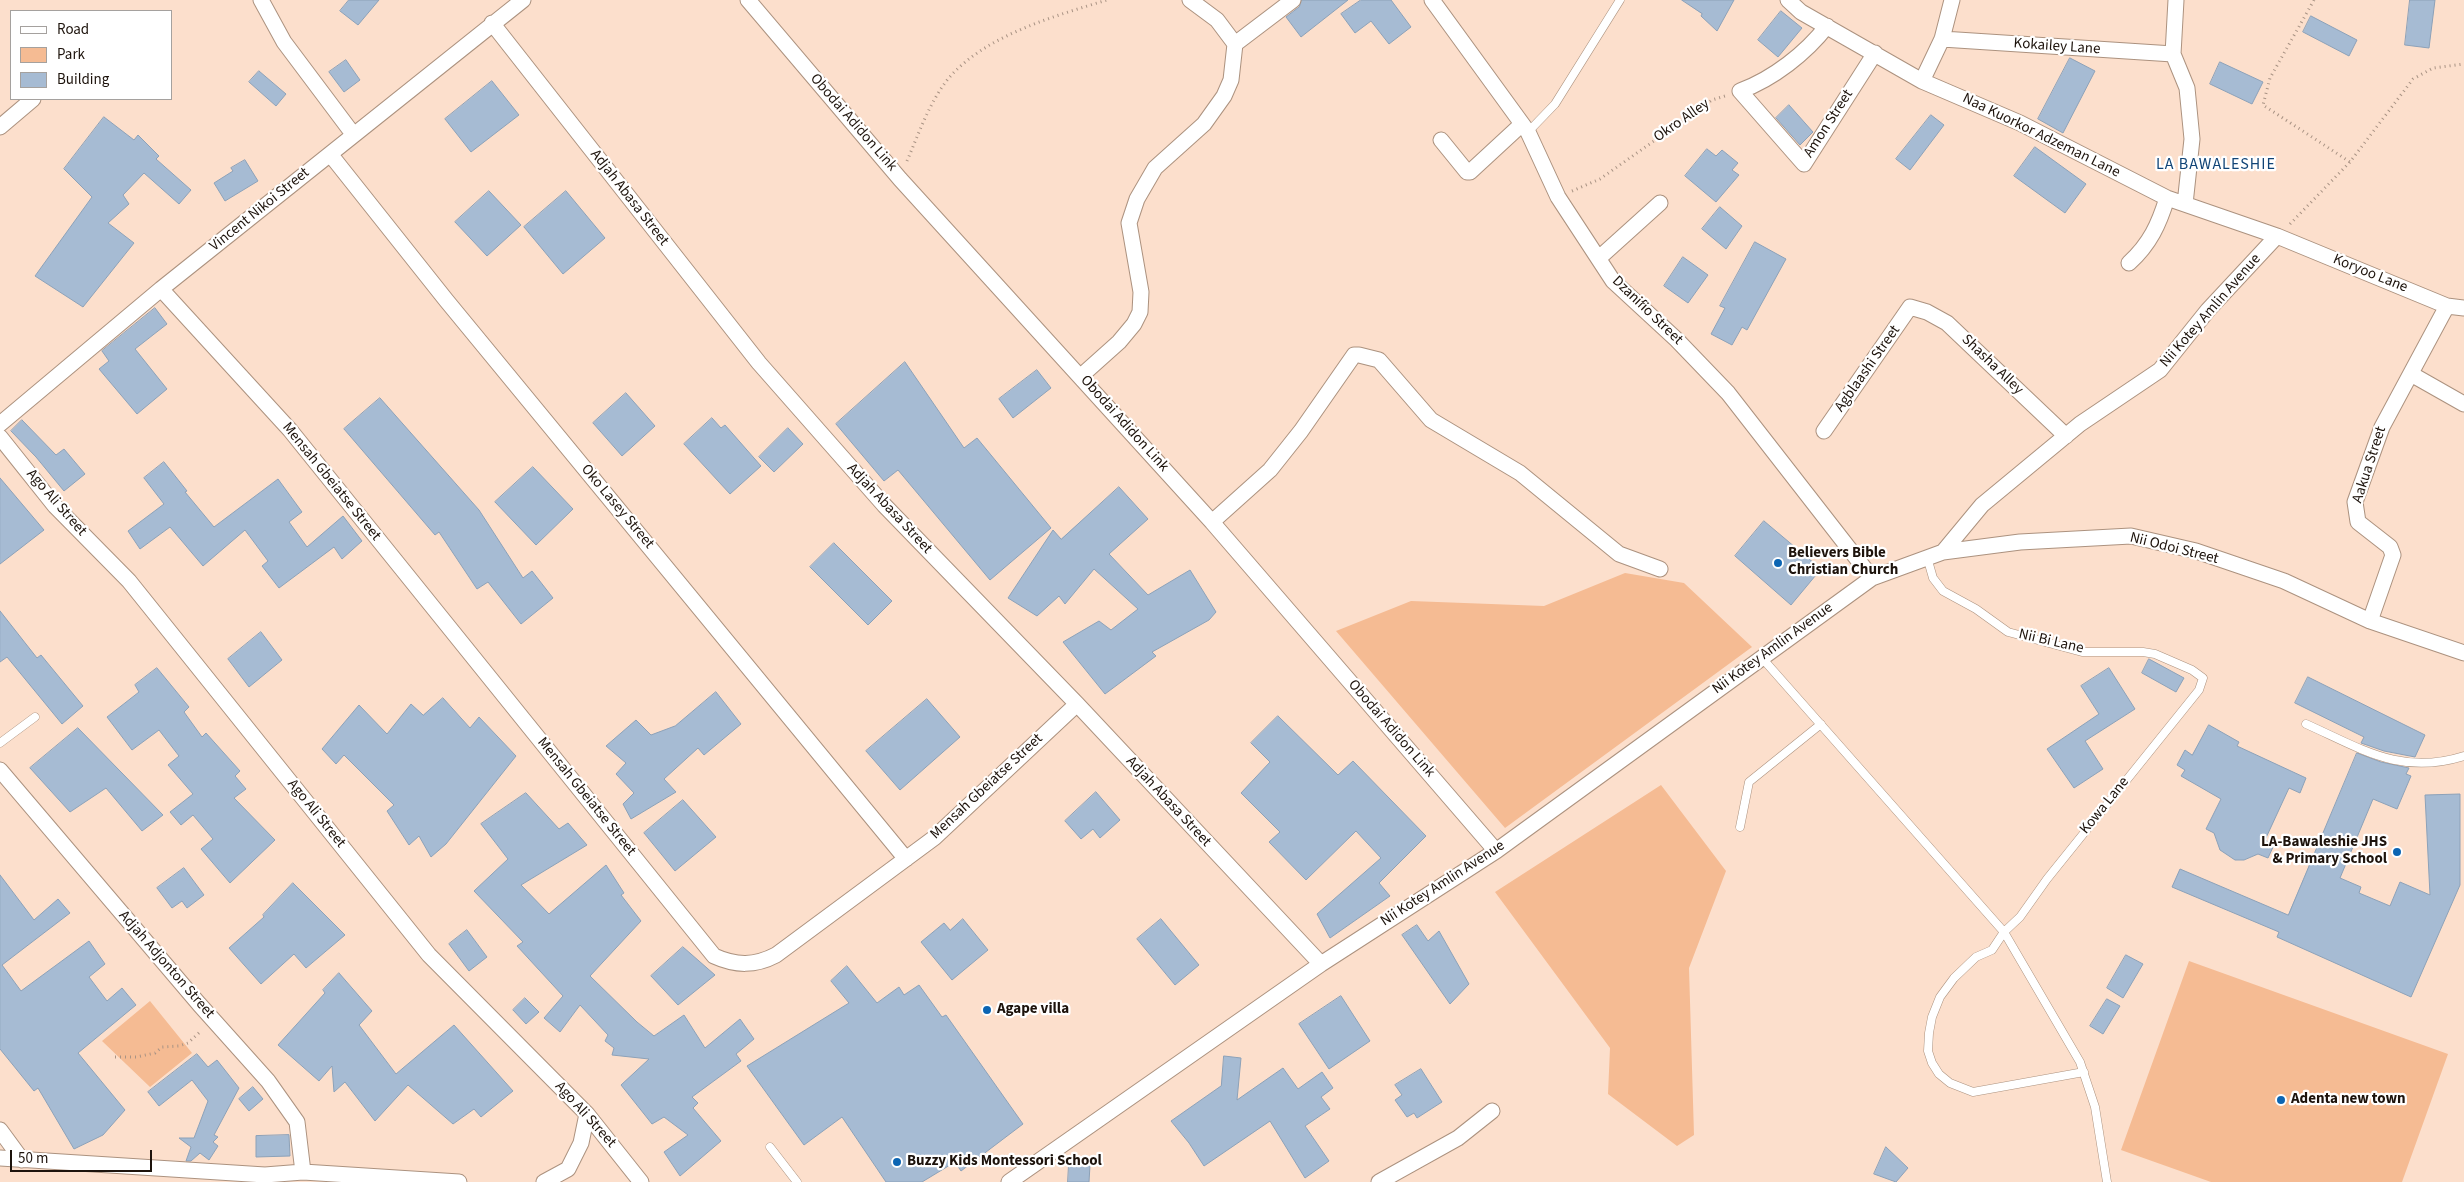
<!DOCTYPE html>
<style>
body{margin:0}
#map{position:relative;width:2464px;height:1182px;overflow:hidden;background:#fcdfcc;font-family:"Source Sans 3",sans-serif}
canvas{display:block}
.legend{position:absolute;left:10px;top:10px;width:162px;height:90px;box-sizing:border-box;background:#fff;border:1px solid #a5a19e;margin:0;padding:6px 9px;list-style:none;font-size:15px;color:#1d130c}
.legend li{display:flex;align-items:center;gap:10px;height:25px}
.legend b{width:25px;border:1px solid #a5a19e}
.scale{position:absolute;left:10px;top:1150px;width:142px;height:22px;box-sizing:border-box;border:2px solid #1d130c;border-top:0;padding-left:6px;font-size:15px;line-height:18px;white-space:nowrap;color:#1d130c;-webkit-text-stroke:4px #fff;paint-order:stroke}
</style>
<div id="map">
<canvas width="2464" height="1182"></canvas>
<ul class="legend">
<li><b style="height:6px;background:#fff"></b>Road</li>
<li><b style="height:14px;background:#f5bb93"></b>Park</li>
<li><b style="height:14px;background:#a6bbd3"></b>Building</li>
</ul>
<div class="scale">50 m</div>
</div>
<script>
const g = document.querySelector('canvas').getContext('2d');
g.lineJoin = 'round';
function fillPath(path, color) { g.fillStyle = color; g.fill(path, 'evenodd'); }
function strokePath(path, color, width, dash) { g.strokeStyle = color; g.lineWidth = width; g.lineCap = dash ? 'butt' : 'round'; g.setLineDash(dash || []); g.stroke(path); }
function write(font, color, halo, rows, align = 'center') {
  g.font = font + ' "Source Sans 3",sans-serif'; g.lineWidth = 4.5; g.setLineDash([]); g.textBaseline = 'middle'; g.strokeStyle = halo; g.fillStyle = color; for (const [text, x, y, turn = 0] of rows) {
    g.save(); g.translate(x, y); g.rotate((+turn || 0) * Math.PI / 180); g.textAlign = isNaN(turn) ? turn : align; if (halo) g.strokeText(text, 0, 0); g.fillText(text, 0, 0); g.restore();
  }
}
const green = new Path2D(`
 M1625 573 1684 583 1752 647 1505 828 1336 631 1411 601 1544 606Z
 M1661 785 1726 871 1689 968 1694 1135 1677 1146 1608 1094 1610 1048 1495 892Z
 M2189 961 2448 1054 2402 1182H2211L2121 1150Z
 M150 1001 192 1053 150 1087 102 1041Z`);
const building = new Path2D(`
 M349 0H379L358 25 340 11Z
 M1302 0H1348L1301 37 1286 17 1299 7Z
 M1361 0H1391L1411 27 1389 44 1371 21 1355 33 1341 14Z
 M1682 0H1734L1717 31 1701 16 1702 14Z
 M2410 0H2435L2429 48 2405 45Z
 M1781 11 1802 28 1778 57 1758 40Z
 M2311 16 2357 40 2349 56 2303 32Z
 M2070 58 2095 71 2063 133 2038 119Z
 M346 60 360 80 344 92 329 72Z
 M2220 62 2263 82 2252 104 2210 84Z
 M259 71 286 94 276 106 249 82Z
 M492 81 519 115 471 152 445 119Z
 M1789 105 1813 132 1800 145 1776 118Z
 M1931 115 1944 125 1910 170 1896 159Z
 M104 117 134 140 138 135 159 156 156 159 191 190 179 204 144 173 123 195 129 204 108 223 134 243 83 307 35 276 92 197 64 169Z
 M2035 147 2086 184 2065 213 2014 176Z
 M1707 149 1716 156 1722 150 1738 163 1732 170 1739 175 1716 202 1685 176Z
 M245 160 258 181 225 201 214 183 233 171 231 168Z
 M489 191 521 225 487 256 455 222Z
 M566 191 605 238 563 274 524 227Z
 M1720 207 1742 226 1726 249 1702 229Z
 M1755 242 1786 259 1747 330 1742 327 1732 345 1711 334 1725 308 1720 306Z
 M1683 257 1708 275 1688 303 1664 286Z
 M155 308 167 324 135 349 167 389 137 414 99 369 109 361 102 351Z
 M905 362 964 448 977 438 1051 528 990 580 898 470 884 481 836 424Z
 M1037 370 1051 388 1013 418 999 399Z
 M626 393 655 426 622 456 593 423Z
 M380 398 479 510 523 578 532 571 553 598 521 624 488 582 477 589 439 532 435 535 344 429Z
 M712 418 721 428 725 425 761 466 730 494 684 444Z
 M22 420 56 455 64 449 85 474 64 491 36 457 11 431Z
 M788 428 803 444 774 472 759 457Z
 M164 462 187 491 185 492 214 527 278 479 302 512 289 522 307 547 343 516 362 541 342 559 334 547 279 588 262 566 268 561 245 530 203 566 170 527 140 549 128 531 164 504 144 478Z
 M533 467 573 509 536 545 495 502Z
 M0 478 44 530 0 564Z
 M1119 487 1148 519 1109 554 1148 595 1190 570 1216 612 1209 620 1152 652 1156 656 1105 694 1063 642 1099 621 1111 630 1138 609 1094 569 1065 604 1059 596 1037 616 1008 598 1053 530 1061 539Z
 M1764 521 1821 569 1791 605 1735 556Z
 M834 543 892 601 868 625 810 567Z
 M0 611 37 658 41 655 83 706 62 724 7 657 0 662Z
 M261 632 282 660 249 687 228 659Z
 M2149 659 2184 678 2176 692 2142 673Z
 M157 668 189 707 184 712 202 737 206 733 240 771 235 776 246 789 234 798 275 840 230 883 201 849 213 839 193 815 181 825 170 812 193 794 168 765 179 756 159 730 132 750 107 717 139 692 135 685Z
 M2109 668 2135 709 2085 741 2103 769 2074 788 2047 749 2099 714 2081 686Z
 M2308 677 2425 735 2415 757 2384 751 2361 743 2364 737 2295 703Z
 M716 692 741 724 704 755 698 748 664 779 676 792 631 819 623 804 634 793 616 774 626 763 606 746 636 720 651 735 675 726Z
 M443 698 470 728 479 717 516 756 446 844 431 857 419 836 409 845 387 811 394 805 344 755 336 764 322 749 359 705 387 734 411 704 423 715Z
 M927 699 960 737 900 790 866 751Z
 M1278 716 1338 775 1353 761 1426 836 1379 883 1390 896 1330 938 1317 914 1381 858 1356 831 1306 880 1269 842 1280 832 1241 793 1270 762 1251 743Z
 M2209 725 2239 742 2237 746 2306 778 2300 793 2289 788 2265 840 2274 845 2268 858 2258 854 2244 860H2235L2220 850 2214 833 2206 829 2221 799 2181 776 2185 770 2177 765 2185 750 2192 755Z
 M78 728 163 815 142 831 106 788 70 812 30 768Z
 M2357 753 2381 762 2409 768 2406 774 2411 776 2397 809 2373 799 2340 878 2361 887 2359 893 2390 906 2400 882 2430 895 2425 795 2460 794V885L2411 997 2277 937 2279 932 2172 887 2180 869 2288 915Z
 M1096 792 1120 820 1100 838 1093 829 1081 839 1065 821Z
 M526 793 559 829 568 823 587 845 521 885 549 914 606 865 624 893 621 895 641 921 590 976 637 1022 654 1036 684 1015 705 1048 740 1019 754 1039 736 1054 741 1061 692 1097 698 1103 693 1108 721 1141 680 1176 664 1152 688 1135 664 1117 652 1124 621 1085 649 1059 612 1055 614 1048 605 1041 608 1035 580 1005 560 1032 544 1018 563 996 517 946 523 942 474 891 508 859 481 824Z
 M683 800 716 837 675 871 644 833Z
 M184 868 204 895 187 908 182 901 172 908 157 888Z
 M0 875 34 920 58 899 70 913 2 965 21 991 89 941 105 964 89 977 107 1001 122 988 136 1005 78 1053 125 1110 103 1135 74 1149 38 1088 34 1091 0 1049Z
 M293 883 345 935 306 968 294 954 261 984 229 948 264 917 263 915Z
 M963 919 988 950 952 980 921 942 944 923 950 930Z
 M1161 919 1199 965 1175 985 1137 939Z
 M1417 925 1428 941 1439 931 1469 984 1450 1004 1402 935Z
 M467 930 487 957 469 971 449 944Z
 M683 947 715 975 678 1005 651 976Z
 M2126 955 2143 964 2123 998 2107 988Z
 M847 966 877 1003 899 987 904 995 919 985 942 1017 946 1015 1023 1124 961 1171 955 1162 922 1182H886L842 1117 804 1145 747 1066 849 1003 831 981Z
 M339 973 372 1011 359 1025 396 1074 454 1025 513 1091 481 1117 474 1109 453 1124 408 1085 375 1121 345 1082 334 1092 332 1066 319 1081 278 1045 325 993 323 990Z
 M1341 996 1370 1041 1329 1069 1299 1024Z
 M525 998 539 1012 526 1024 513 1010Z
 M2107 999 2120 1006 2103 1034 2090 1026Z
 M197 1054 208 1067 217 1060 239 1088 214 1135 218 1137 213 1142 218 1146 209 1160 200 1153 191 1161H186L191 1147 179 1138H194L208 1101 192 1080 159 1106 148 1092Z
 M1224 1056 1241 1058 1237 1100 1283 1068 1298 1089 1322 1072 1333 1088 1321 1097 1330 1109 1305 1126 1329 1161 1305 1178 1270 1121 1204 1166 1189 1143 1171 1121 1221 1086Z
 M1421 1069 1442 1102 1417 1118 1414 1113 1407 1117 1395 1100 1402 1095 1395 1085Z
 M253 1087 263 1099 249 1111 239 1099Z
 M289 1135 290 1156 256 1157V1136Z
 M1886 1147 1908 1168 1896 1182 1874 1174Z
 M1069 1164 1090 1165 1089 1182H1068Z`);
const path = new Path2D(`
 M2314 0 2270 78 2263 105 2350 162
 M907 161C919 133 929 103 948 79 985 35 1055 16 1107 0
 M1572 191 1600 179 1712 100 1725 96
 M2290 224 2350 162 2413 79 2433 68 2464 64
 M115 1057H136L155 1053 162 1047 179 1046 188 1043 201 1031`);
const service = new Path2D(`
 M1528 132 1555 104 1620 0
 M1927 557 1933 578 1943 591 1976 609 2008 632 2082 652H2143L2155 654 2192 670 2203 678 2199 690 2047 879 2020 917 2004 932 2080 1062 2095 1107 2107 1182
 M1762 658 2004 932 1992 950 1976 957 1954 978 1940 997 1932 1017 1929 1033 1928 1051 1932 1063 1939 1074 1950 1083 1973 1092 2084 1072
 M2306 724C2362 749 2401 776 2464 756
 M0 743 35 717
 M1740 827 1749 782 1821 724
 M770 1147 797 1182`);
const minor = new Path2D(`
 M261 0 284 42 353 134
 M748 0 900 179 1212 522 1496 851
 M1432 0 1528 132 1558 197 1613 281 1677 340 1728 393 1872 578
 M1788 0 1801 12 1922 81 2020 123 2167 198 2277 236 2447 306 2464 308
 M2176 0 2173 54 2187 88 2192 139 2185 204
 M492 23 759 363 884 505 1077 704 1321 964
 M1827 26C1806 53 1773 79 1740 91L1804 164 1875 53
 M1942 39 2173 54
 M1235 44 1293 0
 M1922 81 1942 39 1952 0
 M0 127 33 99
 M1441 140 1467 172H1470L1522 124
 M330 154 446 300 906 859
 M1599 258 1660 203
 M2129 263C2150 244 2159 224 2167 198
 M161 289 290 430 714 956C736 966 755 966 776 955L934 838 1077 704
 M2411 374 2464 404
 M1081 376 1119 342 1134 324 1140 312 1141 292 1129 223 1137 199 1155 168 1204 124 1224 96 1231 80 1235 44 1217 20 1190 0
 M0 424 161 289 523 0
 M1824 431 1910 307 1927 312 1947 323 2066 436
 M0 437 55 506 129 581 429 955 587 1114 641 1182
 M1212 522 1270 470 1301 431 1354 355H1359L1379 360 1431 420 1520 473 1619 554 1660 569
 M1943 552 1982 505 2080 424 2160 370 2208 310 2277 236
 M2370 621 2393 555 2390 547 2358 522 2355 502 2382 427 2447 306
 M0 770 199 1004 268 1081 297 1122 303 1172
 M0 1130 22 1160
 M0 1158 265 1175 303 1172 459 1182
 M544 1182 568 1169 581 1143 587 1114
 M1009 1182 1321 964 1496 851 1872 578 1943 552 2020 542 2131 536 2196 551 2284 581 2370 621 2464 653
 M1379 1182 1458 1138 1492 1111`);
const markers = [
 [1778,563,5,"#0c65b3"],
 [2397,852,5,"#0c65b3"],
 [987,1010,5,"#0c65b3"],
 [2281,1100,5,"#0c65b3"],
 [897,1162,5,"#0c65b3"]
];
const streetNames = [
 ["Kokailey Lane",2057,47,4],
 ["Okro Alley",1682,121,-35],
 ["Obodai Adidon Link",853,123,49],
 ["Amon Street",1829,124,-57],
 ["Naa Kuorkor Adzeman Lane",2041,136,26],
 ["Adjah Abasa Street",629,198,52],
 ["Vincent Nikoi Street",260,210,-39],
 ["Koryoo Lane",2370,274,22],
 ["Dzanifio Street",1647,311,44],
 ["Nii Kotey Amlin Avenue",2211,311,-49],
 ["Shasha Alley",1992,365,44],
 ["Agblaashi Street",1868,369,-55],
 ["Obodai Adidon Link",1124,424,48],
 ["Aakua Street",2370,465,-72],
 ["Mensah Gbeiatse Street",331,482,51],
 ["Ago Ali Street",56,503,49],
 ["Oko Lasey Street",617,507,50],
 ["Adjah Abasa Street",889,509,47],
 ["Nii Odoi Street",2174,549,14],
 ["Nii Bi Lane",2051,642,13],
 ["Nii Kotey Amlin Avenue",1773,649,-36],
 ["Obodai Adidon Link",1391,729,49],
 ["Mensah Gbeiatse Street",987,787,-43],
 ["Mensah Gbeiatse Street",586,797,51],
 ["Adjah Abasa Street",1168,802,47],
 ["Kowa Lane",2105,806,-51],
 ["Ago Ali Street",316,814,51],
 ["Nii Kotey Amlin Avenue",1443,884,-33],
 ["Adjah Adjonton Street",166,965,49],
 ["Ago Ali Street",585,1115,48]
];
const poiNames = [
 ["Believers Bible",1788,554],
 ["Christian Church",1788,571],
 ["LA-Bawaleshie JHS",2387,843,"right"],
 ["& Primary School",2387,860,"right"],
 ["Agape villa",997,1010],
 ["Adenta new town",2291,1100],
 ["Buzzy Kids Montessori School",907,1162]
];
const neighbourhoodNames = [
 ["LA BAWALESHIE",2216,165]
];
fillPath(green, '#f5bb93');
fillPath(building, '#a6bbd3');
strokePath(building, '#8ca1b8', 1);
strokePath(service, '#ac927f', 9);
strokePath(minor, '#ac927f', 17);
strokePath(path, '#a99384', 3, [1, 4]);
strokePath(service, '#fff', 8);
strokePath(minor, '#fff', 15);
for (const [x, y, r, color] of markers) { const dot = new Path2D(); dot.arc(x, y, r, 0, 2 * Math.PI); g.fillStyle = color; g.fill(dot); strokePath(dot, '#fff', 2); }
write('15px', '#1d130c', '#fff', streetNames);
write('bold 15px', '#1d130c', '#fff', poiNames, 'left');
g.letterSpacing = '1px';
write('16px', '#114476', '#fff', neighbourhoodNames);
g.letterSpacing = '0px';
</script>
